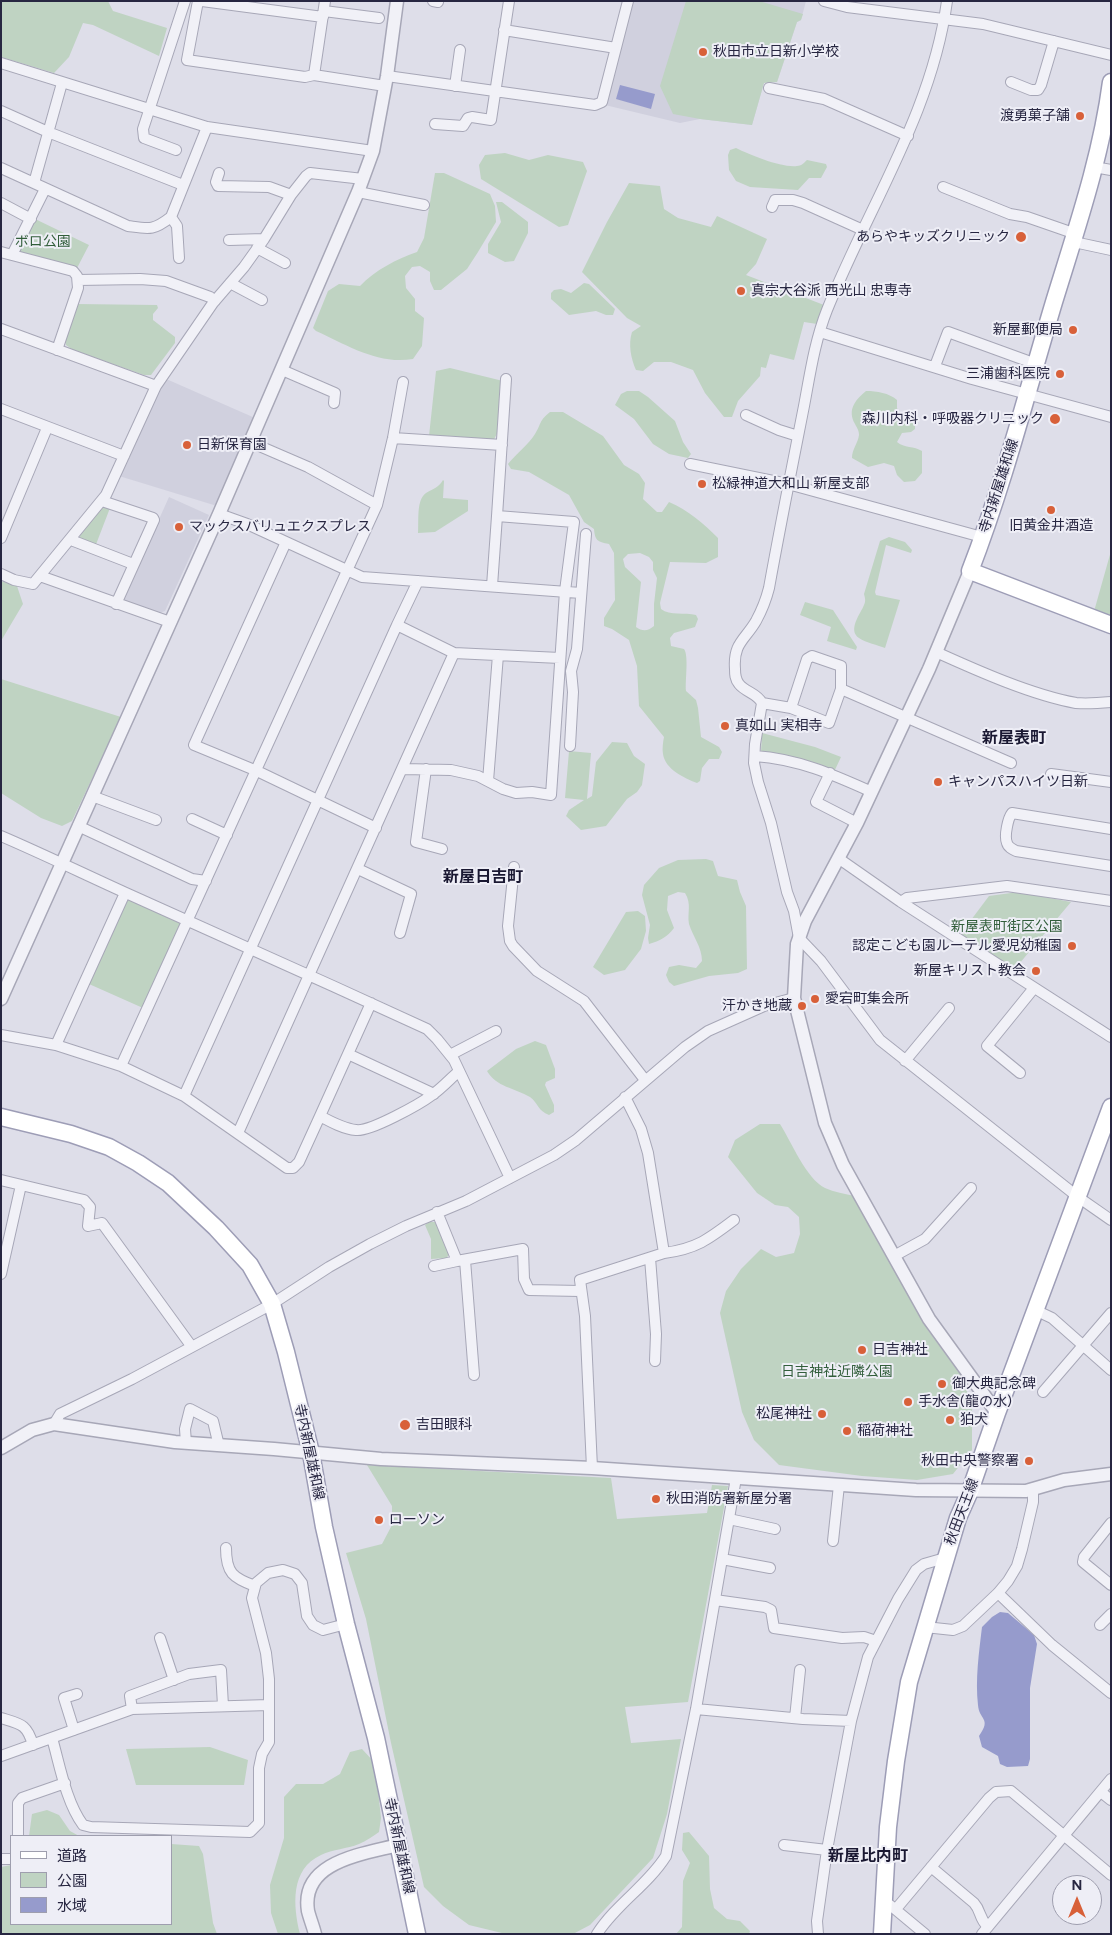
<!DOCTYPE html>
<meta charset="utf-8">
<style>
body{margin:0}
#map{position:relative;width:1112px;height:1935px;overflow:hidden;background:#dedee9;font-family:Figtree,"Noto Sans JP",sans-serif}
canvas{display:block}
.frame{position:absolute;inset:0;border:2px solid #272641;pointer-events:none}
.legend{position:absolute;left:10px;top:1835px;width:162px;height:90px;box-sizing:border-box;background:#eeeef6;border:1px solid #9e9eae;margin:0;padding:6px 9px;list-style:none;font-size:15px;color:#272641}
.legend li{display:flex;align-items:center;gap:10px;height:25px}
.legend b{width:25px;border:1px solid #9e9eae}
.north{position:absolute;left:1052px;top:1875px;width:50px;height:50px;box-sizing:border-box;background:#eeeef6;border:1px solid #9e9eae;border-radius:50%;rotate:0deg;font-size:14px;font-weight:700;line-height:20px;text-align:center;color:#272641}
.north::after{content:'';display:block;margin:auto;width:18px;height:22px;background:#d86039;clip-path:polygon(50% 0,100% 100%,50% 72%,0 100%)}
</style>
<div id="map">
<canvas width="1112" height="1935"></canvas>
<div class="frame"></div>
<ul class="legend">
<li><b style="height:6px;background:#fff"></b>道路</li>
<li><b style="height:14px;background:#bfd3c2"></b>公園</li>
<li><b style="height:14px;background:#969bcc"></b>水域</li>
</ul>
<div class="north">N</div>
</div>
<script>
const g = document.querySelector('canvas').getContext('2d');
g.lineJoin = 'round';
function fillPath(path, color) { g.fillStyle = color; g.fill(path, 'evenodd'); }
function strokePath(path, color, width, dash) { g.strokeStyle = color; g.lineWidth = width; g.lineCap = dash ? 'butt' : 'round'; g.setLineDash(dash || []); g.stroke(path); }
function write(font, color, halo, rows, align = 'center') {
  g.font = font + ' Figtree,"Noto Sans JP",sans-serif'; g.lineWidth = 4; g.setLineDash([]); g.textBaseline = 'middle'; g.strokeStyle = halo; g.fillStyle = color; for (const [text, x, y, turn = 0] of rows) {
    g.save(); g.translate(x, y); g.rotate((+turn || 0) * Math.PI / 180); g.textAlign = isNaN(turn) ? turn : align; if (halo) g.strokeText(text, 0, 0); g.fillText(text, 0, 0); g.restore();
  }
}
const built = new Path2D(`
 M633 1H806L801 20 797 22 777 82 764 83 752 125 700 119 680 123 605 105Z
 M164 378 255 418 217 506 119 476Z
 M169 497 209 515 165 611 157 614 127 604 124 597Z`);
const green = new Path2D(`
 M1 1H108L113 11 167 28 159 56 93 25 83 23 69 57 54 73 1 57Z
 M686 1H759L803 14 801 20 797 22 777 82 764 83 752 125 700 119 673 114 660 86Z
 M736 148C750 155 782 168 797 166 801 166 804 163 807 160L826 164 827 167 821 178H809L798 190 750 187 736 181 729 170 728 155 730 150Z
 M505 153 529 160 548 155 583 162 587 171 568 225 559 227 481 179 479 165 485 155Z
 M435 173H444L490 194 495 206 496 222 478 252 467 269 441 290H434L430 281V272L420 266 412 267 405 276 406 288 415 299V311L424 318 422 346 413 359C378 365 347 345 316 331L313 328 328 291 339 284 360 286C375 270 397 259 417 252L424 238Z
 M629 183 660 186 664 209 678 218 711 227 717 216 767 239 756 264 746 275 824 305 817 324 804 322 794 360 770 354 766 368 761 367 760 376 738 401 732 417H724L705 393 693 370 671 362H654L643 371 636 370C631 359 628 344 632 332L641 326 627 318 582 272 607 222Z
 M496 202H502L528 222V233L514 261 505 262 488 253V244L501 222Z
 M33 218 89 245 76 270 20 254 18 249Z
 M584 283 589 284 615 309 613 315H606L596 311 569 315 551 299V293L554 290 561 289 571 293Z
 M76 304 157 305 158 308 153 314V320L175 337V343L151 375H144L73 350 66 345 65 340Z
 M450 368 503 381 498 432 493 441 429 436 436 371Z
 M627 391H639L648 397 675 421 683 442 691 454 688 458 669 454 653 444 634 419 615 405 621 394Z
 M866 391C877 391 889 393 897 400V408L901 418 915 424V429L911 432 902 433 897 442C904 448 914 446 922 451V473L915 481 904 482 897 475 894 466 884 463 868 467 852 458C852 449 858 443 859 435 859 430 857 428 855 424 847 410 855 400 866 391Z
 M550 412H563L603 436 624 465 639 474 645 483 643 499 657 512H662L669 502C688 510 704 524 718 538V557L706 563 670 562 660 603 661 609C670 616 685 612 696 615L698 619 695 627 674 633 670 638 671 646 684 649C689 656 685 680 686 691L696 700 698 708 701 737 719 747 722 752 719 759H709L702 768 700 781 697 783C684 778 665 769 663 754 662 749 663 742 664 737L639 706 637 666 629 640 612 629 604 626V618L615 600 614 553 609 544C597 542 595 540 594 529L584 522 569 495 529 472 511 469 508 464C516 454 529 444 535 434 542 423 538 422 550 412ZM640 553 649 557 653 562V570L657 578 654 604V626C648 631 643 632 636 627L641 582 625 567 623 559 628 554Z
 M443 480 444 481 443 498 468 500V511L435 532 418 533C419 521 416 500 426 493 433 489 439 487 443 480Z
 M107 507 110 508 95 547 81 541 79 534 102 508Z
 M889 537 905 542 912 550 911 553 886 545 875 592 876 595 900 600 885 648C878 645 866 643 859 638 847 630 861 613 864 605 866 601 865 598 864 594L880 541Z
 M1111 551V622L1093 615Z
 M1 581 17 586 23 604 1 641Z
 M805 602 833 610 857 647 856 650 827 641 831 627 800 615Z
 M1 679 121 717 72 821 62 826 41 818 1 793Z
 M762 733 815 747 841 757 834 772 761 752Z
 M612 742 627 743 634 756 645 764 642 785 637 792 627 799 606 826 581 830 566 816 569 810 584 800 565 798 569 751 591 753 587 799 592 796 596 762Z
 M706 859 713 861 718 876 737 880 740 892 746 906 747 969 738 973 709 976 674 986 669 982 666 975 669 967 679 965 696 968 702 961C702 947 693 937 689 924 687 913 692 904 685 893L678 892 668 896 667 910 674 928C667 937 660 941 649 944L648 938 650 925 642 895 644 885 659 868 678 860Z
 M1018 892 1071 902 1014 970 959 936 989 896Z
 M128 899 181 924 143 1008 89 984Z
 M638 911 645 916 646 931 641 949 625 970 604 975 593 967 626 912Z
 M535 1041 546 1045 555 1069V1078L546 1082 545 1085 554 1105V1112L549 1115C538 1111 538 1103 530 1097 515 1088 496 1087 487 1071L516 1049Z
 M760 1124H780C791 1141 806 1179 825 1188 834 1192 845 1194 855 1196L928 1330 963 1378 972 1408V1450L953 1474 917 1480 862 1476 779 1465 754 1440 742 1412 720 1313 726 1291 741 1269 761 1249 776 1257 794 1253 800 1234 799 1217 788 1207 775 1205 757 1193 728 1157 735 1140Z
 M429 1222H435L449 1253 447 1258 431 1259V1239L425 1225Z
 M367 1465 611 1478 617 1519 707 1513 712 1485 728 1486 688 1702 625 1707 631 1743 681 1739 667 1814 653 1858 590 1925 573 1934H506L469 1925 443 1906 424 1887 391 1743 366 1619 346 1553 382 1544 392 1525V1506Z
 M210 1747 248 1760 244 1785H136L126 1749Z
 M362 1749 375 1763 381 1818 379 1832C373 1836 366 1841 359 1844 347 1849 333 1849 321 1855 290 1869 293 1906 300 1934H278L271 1913 270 1885 284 1838V1797L296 1784H323L340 1774 350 1752Z
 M47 1810 59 1815 70 1831 79 1836H29L32 1814Z
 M689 1832 709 1856 710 1889 714 1908 727 1919 740 1921 750 1931 749 1934H676L682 1927 683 1881 690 1863 682 1850 683 1833Z
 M171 1844 199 1846 203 1854 213 1923 217 1934H1V1867L11 1865V1924H171Z`);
const water = new Path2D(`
 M620 85 655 94 651 109 616 99Z
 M1000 1612 1008 1613 1034 1635 1037 1644 1030 1688V1759L1028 1766 1007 1767 1000 1764 998 1756 982 1747 979 1736C992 1718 979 1720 978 1705 975 1680 979 1652 982 1627L992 1617Z`);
const minor = new Path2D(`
 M198 1 187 60 305 77 314 75
 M202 1 323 17
 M325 1 314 75 385 86
 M433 1 438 2
 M824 1 847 7 983 24 1111 55
 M947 1C932 113 868 207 827 310 815 340 810 374 804 406 792 467 780 527 769 588 766 600 762 610 756 621 745 640 733 643 735 669 735 674 735 679 739 684 745 692 757 693 762 703L755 744 754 763 758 782 771 823 787 892 794 911 799 938 821 961 880 1040 1078 1197 1111 1220
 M324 11 379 18
 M504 30 616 48
 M1 63 207 127 373 151
 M387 76 595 105 602 102 628 1
 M1011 82 1031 90H1038L1041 85 1054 41
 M455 86 460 50
 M769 88 824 99 908 136
 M1 111 48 132 183 185
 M435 124 463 126 468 118 472 117 491 120 509 1
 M176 150 144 138 143 129 185 1
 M1094 167 1111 170
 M1 168 128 226C149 229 153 231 171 217L207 127
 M219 173 216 182 218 186 269 187 291 195
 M34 183 62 83
 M943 187 1010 214 1027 217 1076 234
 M45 189 12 255 73 271 77 276 78 288 57 350
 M358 192 424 205
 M1 203 31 219
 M772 207 775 200H793L803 203 863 230
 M171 217 177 226 179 258
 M229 240 264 239
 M1074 242 1111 250
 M257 248 285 263
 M1 252 12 255
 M78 280 140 279 166 281 210 297 215 301
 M230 283 262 300
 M1 329 156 386
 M820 332 972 379 1111 417
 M935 366 948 332 1036 364
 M282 370 335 393 334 403
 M1 409 124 456
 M746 415 779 430 798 436
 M393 438 502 445
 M250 442 308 467 377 505
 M690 464 788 484 982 537
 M102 501 153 518 154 520 116 604
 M219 514 247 524 362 577 581 593
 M1 538 47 428
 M71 540 133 564
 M286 542 194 745 257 771 376 828
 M1 574 14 580 33 584 106 495 156 386 213 303 244 267 264 239 291 195 306 176 310 173 363 179
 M40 576 170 622
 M492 586 497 516
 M936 652C978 671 1032 695 1076 703 1087 704 1100 703 1111 702
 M454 653 560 658
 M762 703 791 708 829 723 841 689 1011 763
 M791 708 807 659 812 656 841 666V689
 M570 746 573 692 571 671 577 649 586 534
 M755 756C798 759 832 774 872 792
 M403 769 451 770 478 776 503 789 516 793 532 792 551 795 565 591 574 522 497 516 506 379
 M426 769 416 842 442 849
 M830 773 816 802 857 823
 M1051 774 1111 782
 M488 781 498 655
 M92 796 156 820
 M192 819 227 835
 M78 826 192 879 206 881
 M1111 829 1012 813C1008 818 1004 836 1007 843 1008 847 1012 849 1016 851L1111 866
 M1 836C43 854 84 874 126 893 227 938 327 983 427 1029L437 1039 454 1060 510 1178
 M838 858 901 902 1111 1037
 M514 867 508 926 510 941 513 946 537 971 584 1001 645 1080
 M358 869 411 894 400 933
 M901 902 907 898 1007 886 1111 901
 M1 1035 56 1045 121 1066 184 1096 287 1168H293L299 1162 320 1116C331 1122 344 1129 356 1130 370 1132 420 1104 432 1095 442 1088 450 1079 458 1072
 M56 1045 125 893
 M348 1054 434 1094
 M450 1055 496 1031
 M905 1061 949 1008
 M121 1066 377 505 393 438 403 382
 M1020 1073 987 1046 1034 988
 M184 1096 397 625
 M320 1116 371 1003
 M238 1133 454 653 397 625 418 581
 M1 1180 84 1200 90 1207 88 1226 102 1223 192 1347
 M437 1212 457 1261 523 1249 524 1279 529 1290 580 1291
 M664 1253C696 1249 709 1239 734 1220
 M894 1256 925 1239 971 1188
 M650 1258 656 1334 655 1361
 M465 1260 474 1375
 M434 1266 457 1261
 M1 1274 21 1185
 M1035 1310 1052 1318 1111 1370
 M1043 1392 1111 1313
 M54 1424 60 1414 132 1379 272 1304 329 1267 370 1244 406 1226 466 1201 554 1155 576 1140 685 1047 708 1031 764 1006 794 998
 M186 1443 185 1429 190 1409 213 1421 219 1446
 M592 1468 585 1316 580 1280 664 1253 648 1153 641 1129 625 1097
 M729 1519 775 1529
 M1111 1523 1084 1557 1083 1562 1111 1585
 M833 1541 839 1485
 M226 1548C226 1573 233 1578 255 1586
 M722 1559 770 1568
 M998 1593 1052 1645 1111 1693
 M715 1600 765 1607 771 1610 774 1628 842 1638 864 1637 876 1641
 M1100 1625 1111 1614
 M925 1627 953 1630 963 1626 998 1593 1008 1581 1017 1566 1022 1549 1033 1502V1490
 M160 1638 174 1680
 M132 1709 130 1696 189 1674 221 1670 223 1706
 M696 1709 803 1719 851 1721
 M1 1718C21 1724 27 1724 33 1745
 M795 1718 800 1670
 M74 1730 64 1698 77 1694
 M52 1738C60 1766 66 1802 83 1825L91 1827 250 1832 259 1823V1768L262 1754 269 1742V1679L266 1653 252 1598 256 1583 268 1573 283 1570 295 1574 302 1583 307 1616 313 1625 323 1630 346 1624
 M1 1756 132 1709 269 1705
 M1101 1792 1111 1800
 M18 1836V1803L22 1798 65 1783
 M784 1845 827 1850
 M1 1859H11
 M931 1867 974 1903C982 1912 978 1917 988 1927
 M890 1905 925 1934
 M896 1909 989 1798 996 1792 1011 1791 1111 1875
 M597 1934C616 1904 647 1886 666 1856L696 1709 736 1478
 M818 1934 817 1921 827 1850 851 1721 868 1657 898 1599 916 1570 924 1564 945 1558
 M982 1934 1111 1779`);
const tertiary = new Path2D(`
 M970 571 929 669 857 823 805 921 797 944 794 998 825 1123 843 1165 929 1319 997 1413
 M1 999 219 514 358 192 373 151 387 76 397 1
 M1 1448 32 1430 54 1424 175 1442 274 1449 381 1459 592 1468 916 1490 1026 1491 1064 1480 1111 1474
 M315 1934C313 1926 310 1919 308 1911 300 1861 364 1854 398 1845`);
const primary = new Path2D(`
 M1111 82C1101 158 1076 230 1054 302 1027 392 1004 483 970 571L1111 625
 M1 1117 71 1134 109 1147 138 1163 168 1183 216 1228 250 1265 272 1304 286 1352 311 1453 324 1527 346 1624 376 1738 417 1934
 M882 1934 888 1827 896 1761 909 1682 958 1518 970 1491 997 1413 1111 1107`);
const markers = [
 [703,52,5,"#d86039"],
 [1080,116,5,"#d86039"],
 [1021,237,6,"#d86039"],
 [741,291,5,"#d86039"],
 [1073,330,5,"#d86039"],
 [1060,374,5,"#d86039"],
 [1055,419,6,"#d86039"],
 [187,445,5,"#d86039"],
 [702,484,5,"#d86039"],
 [1051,510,5,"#d86039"],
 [179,527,5,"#d86039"],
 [725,726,5,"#d86039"],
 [938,782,5,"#d86039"],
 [1072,946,5,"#d86039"],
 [1036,971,5,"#d86039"],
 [815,999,5,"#d86039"],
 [802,1006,5,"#d86039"],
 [862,1350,5,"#d86039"],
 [942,1384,5,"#d86039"],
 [908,1402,5,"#d86039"],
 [822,1414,5,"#d86039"],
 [950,1420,5,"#d86039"],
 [405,1425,6,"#d86039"],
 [847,1431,5,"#d86039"],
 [1029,1461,5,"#d86039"],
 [656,1499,5,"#d86039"],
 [379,1520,5,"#d86039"]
];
const poiNames = [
 ["秋田市立日新小学校",713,52],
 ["渡勇菓子舗",1070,116,"right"],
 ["あらやキッズクリニック",1010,237,"right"],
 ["真宗大谷派 西光山 忠専寺",751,291],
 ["新屋郵便局",1063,330,"right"],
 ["三浦歯科医院",1050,374,"right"],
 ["森川内科・呼吸器クリニック",1044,419,"right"],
 ["日新保育園",197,445],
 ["松緑神道大和山 新屋支部",712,484],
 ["旧黄金井酒造",1051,526,"center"],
 ["マックスバリュエクスプレス",189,527],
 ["真如山 実相寺",735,726],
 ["キャンパスハイツ日新",948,782],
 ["認定こども園ルーテル愛児幼稚園",1062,946,"right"],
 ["新屋キリスト教会",1026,971,"right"],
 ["愛宕町集会所",825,999],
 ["汗かき地蔵",792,1006,"right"],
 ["日吉神社",872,1350],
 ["御大典記念碑",952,1384],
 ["手水舎(龍の水)",918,1402],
 ["松尾神社",812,1414,"right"],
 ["狛犬",960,1420],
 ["吉田眼科",416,1425],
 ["稲荷神社",857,1431],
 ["秋田中央警察署",1019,1461,"right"],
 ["秋田消防署新屋分署",666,1499],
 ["ローソン",389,1520]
];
const parkNames = [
 ["ボロ公園",43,242],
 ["新屋表町街区公園",1007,927],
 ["日吉神社近隣公園",837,1372]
];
const streetNames = [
 ["寺内新屋雄和線",999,486,-72],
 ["寺内新屋雄和線",309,1452,78],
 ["秋田天王線",962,1512,-69],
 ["寺内新屋雄和線",399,1846,78]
];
const quarterNames = [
 ["新屋表町",1014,738],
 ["新屋日吉町",483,877],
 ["新屋比内町",868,1856]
];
fillPath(built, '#d0d0de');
fillPath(green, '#bfd3c2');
fillPath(water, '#969bcc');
strokePath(minor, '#a7a7b7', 12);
strokePath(tertiary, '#a7a7b7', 15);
strokePath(primary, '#9d9db6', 19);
strokePath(minor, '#f1f1f7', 10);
strokePath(tertiary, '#f1f1f7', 12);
strokePath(primary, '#fff', 16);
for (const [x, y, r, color] of markers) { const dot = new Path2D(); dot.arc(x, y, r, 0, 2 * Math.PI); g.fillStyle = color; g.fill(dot); strokePath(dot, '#eeeef6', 2); }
write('14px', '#272641', '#eeeef6', poiNames, 'left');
write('14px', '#325e3b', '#eeeef6', parkNames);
write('14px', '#272641', '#eeeef6', streetNames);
write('bold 16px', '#1a1832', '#eeeef6', quarterNames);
</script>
